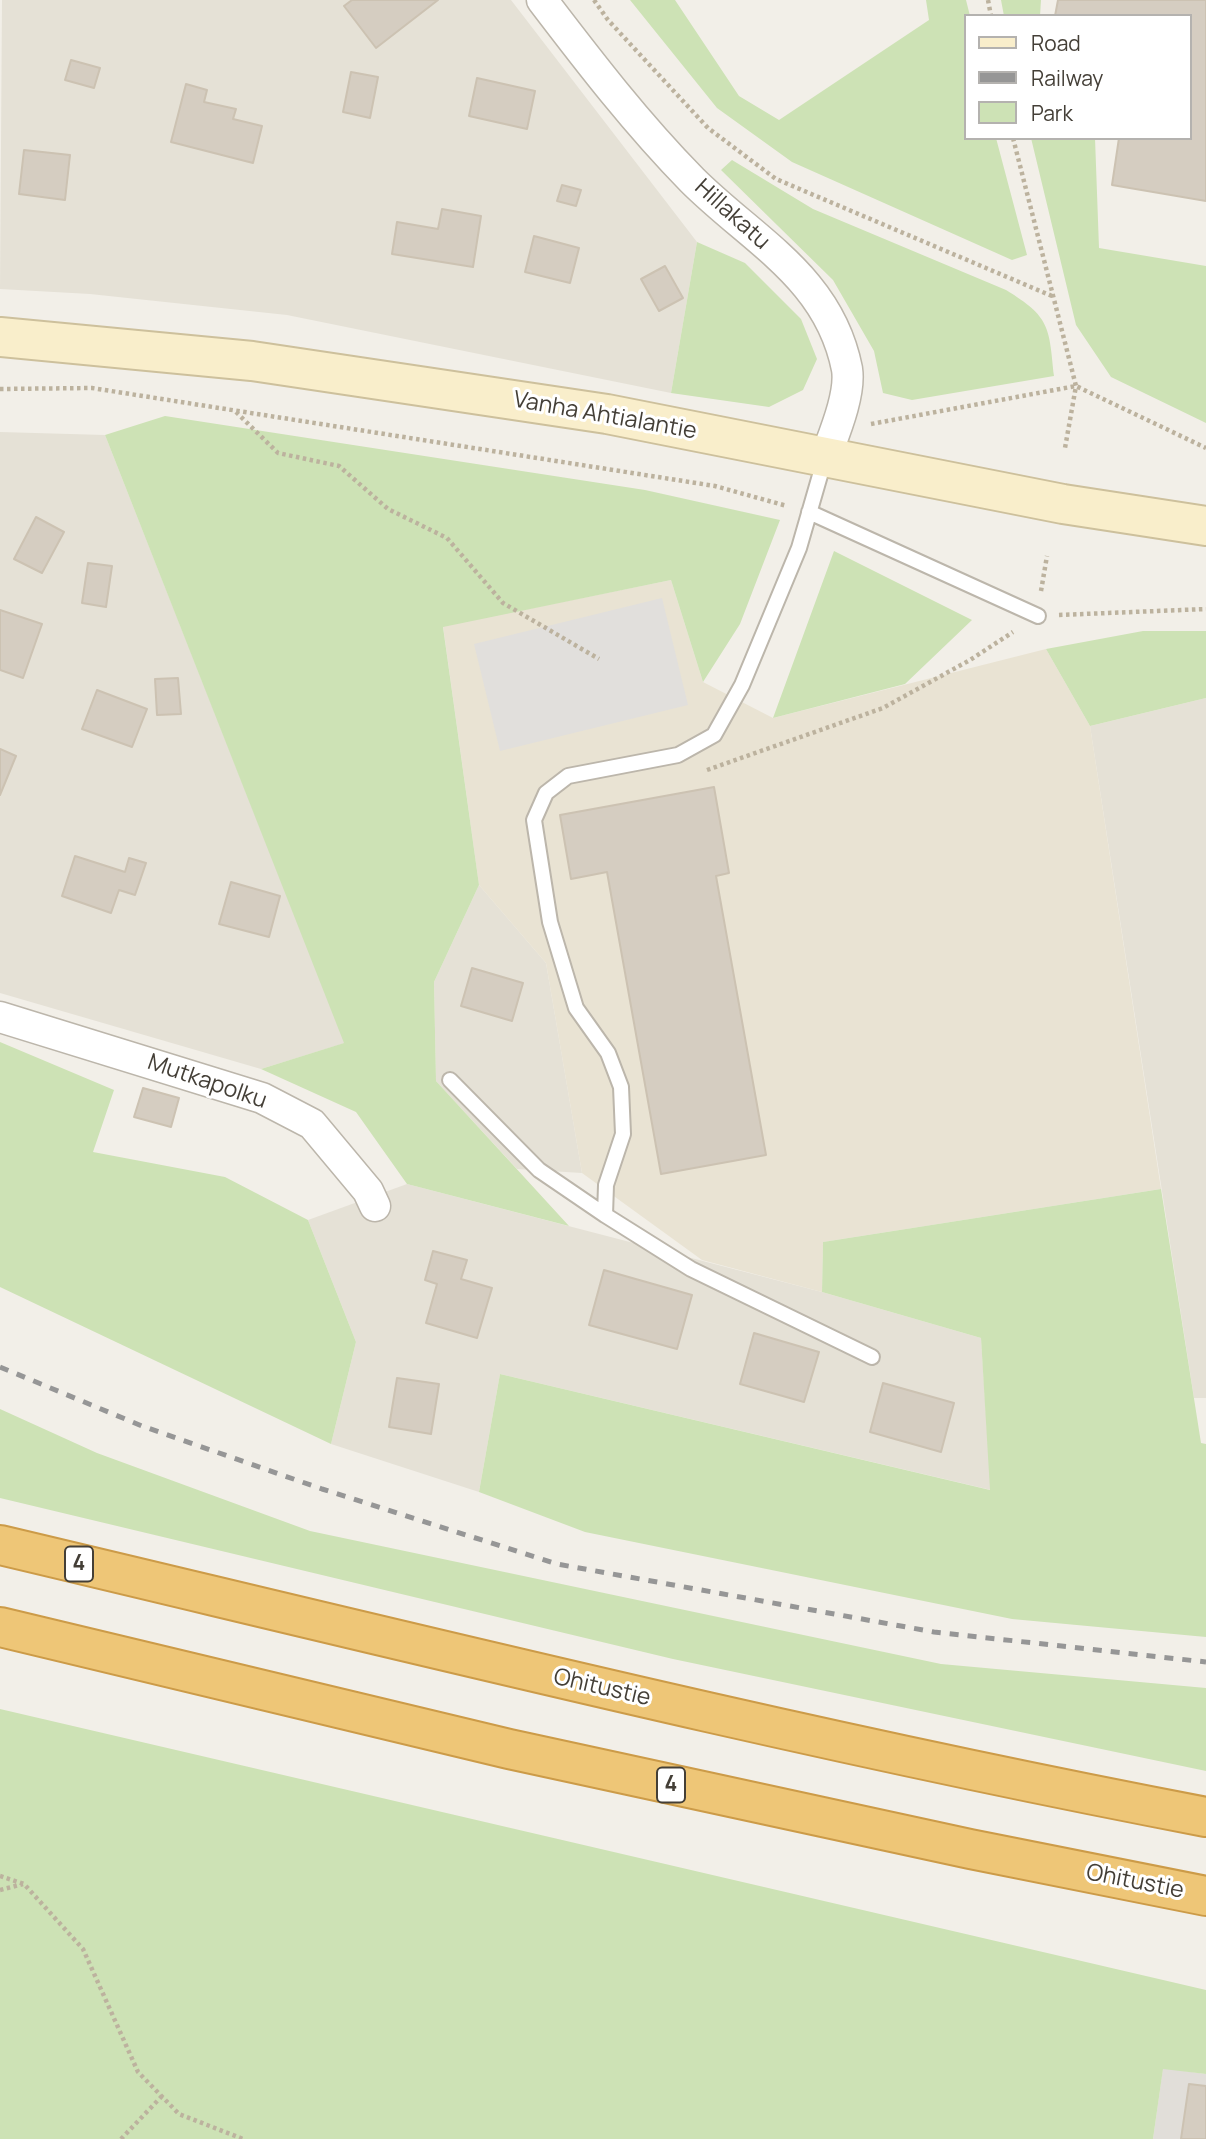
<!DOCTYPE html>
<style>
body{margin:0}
#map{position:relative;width:1206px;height:2139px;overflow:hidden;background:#f2efe8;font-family:Manrope,sans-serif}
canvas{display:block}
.legend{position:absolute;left:964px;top:14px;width:228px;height:126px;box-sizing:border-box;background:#fff;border:2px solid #b4b2af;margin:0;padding:9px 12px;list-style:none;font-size:21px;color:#443f37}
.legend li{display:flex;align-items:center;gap:14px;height:35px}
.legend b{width:35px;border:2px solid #b4b2af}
</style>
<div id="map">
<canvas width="1206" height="2139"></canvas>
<ul class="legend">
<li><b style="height:9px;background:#f9eecb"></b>Road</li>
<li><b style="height:9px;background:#969696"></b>Railway</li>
<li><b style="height:19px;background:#cde2b5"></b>Park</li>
</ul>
</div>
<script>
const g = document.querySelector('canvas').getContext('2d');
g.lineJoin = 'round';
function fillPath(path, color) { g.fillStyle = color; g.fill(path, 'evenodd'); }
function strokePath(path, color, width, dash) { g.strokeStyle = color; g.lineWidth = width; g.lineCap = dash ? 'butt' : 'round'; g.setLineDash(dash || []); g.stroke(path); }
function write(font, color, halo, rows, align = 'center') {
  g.font = font + ' Manrope,sans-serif'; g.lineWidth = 6; g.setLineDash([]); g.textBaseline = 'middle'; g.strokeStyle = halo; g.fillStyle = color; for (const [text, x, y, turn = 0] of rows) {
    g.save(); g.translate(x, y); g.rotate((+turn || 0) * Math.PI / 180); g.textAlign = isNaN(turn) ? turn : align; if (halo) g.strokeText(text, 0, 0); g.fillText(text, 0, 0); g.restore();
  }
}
const residential = new Path2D(`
 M2 0H511L697 242 671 393 287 315 90 294 0 289Z
 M0 432 105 435 345 1043 261 1069 0 993Z
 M1206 698V1398H1194L1090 726Z
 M479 885 546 963 582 1173 517 1169 436 1081 434 982Z
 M407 1184 822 1292 981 1338 991 1490 500 1374 479 1492 331 1444 356 1342 308 1220Z`);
const industrial = new Path2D(`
 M1163 2068 1206 2074V2139H1153Z`);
const education = new Path2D(`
 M671 580 703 682 773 718 1046 649 1090 726 1161 1189 823 1242 822 1292 702 1260 582 1173 546 963 479 885 443 626Z`);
const green = new Path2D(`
 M630 0H675L739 96 779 120 929 20 926 0H966L970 16H966V138H996L1027 255 1012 260 792 162 717 108Z
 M1001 0H1041L1040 16H1004Z
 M1031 138H1095L1099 248 1206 266V423L1111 377 1076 325Z
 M732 160 813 209 1006 290C1050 317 1049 326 1054 376L912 400 883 393 874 351 833 280 721 170Z
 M697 242 745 263 801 319 817 359 803 390 769 407 671 393Z
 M165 416 645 490 780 520 740 624 703 682 671 580 443 627 479 885 434 982 436 1081 569 1226 407 1184 356 1112 261 1069 344 1043 105 435Z
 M834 551 972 620 905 684 773 718Z
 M1143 631H1206V698L1090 726 1046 649Z
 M0 1042 114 1090 93 1152 225 1177 308 1220 356 1342 331 1444 0 1287Z
 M1161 1189 1201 1443 1206 1444V1637L1012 1619 585 1532 479 1492 500 1374 990 1490 981 1338 822 1292 823 1242Z
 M0 1409 97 1453 310 1531 941 1664 1206 1688V1771L673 1659 0 1498Z
 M0 1709 1206 1990V2074L1163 2069 1153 2139H0Z`);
const parking = new Path2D(`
 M662 598 688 705 500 751 474 644Z`);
const building = new Path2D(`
 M352 0H438L376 48 344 6Z
 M1058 0H1206V201L1112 185 1119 138H1190V16H1055Z
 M71 60 100 68 94 88 65 80Z
 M351 72 378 77 370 118 343 112Z
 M477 78 535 91 527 129 469 116Z
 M186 84 207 90 204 102 236 109 233 119 262 126 253 163 171 142Z
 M24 150 70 155 65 200 19 194Z
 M562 185 581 190 576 206 557 201Z
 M442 209 481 216 473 267 392 254 397 222 438 229Z
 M534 236 579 248 570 283 525 272Z
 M665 266 683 298 659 311 641 279Z
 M36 517 64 532 42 573 14 559Z
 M88 563 112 566 106 607 82 603Z
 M0 610 42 624 23 678 0 670Z
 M178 678 181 714 157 715 155 679Z
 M97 690 147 709 132 747 82 729Z
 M0 749 16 756 0 795Z
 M714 787 729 873 716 876 766 1155 661 1174 607 872 571 879 560 815Z
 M75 856 125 872 129 858 146 863 135 895 119 890 111 913 62 896Z
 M231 882 280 896 269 937 219 924Z
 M472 968 523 983 512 1021 461 1006Z
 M143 1088 179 1098 171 1127 134 1117Z
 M433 1251 467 1260 461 1279 492 1288 477 1338 426 1323 437 1284 425 1280Z
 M604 1270 692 1295 677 1349 589 1325Z
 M754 1333 819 1352 804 1402 740 1384Z
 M397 1378 439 1384 431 1434 389 1427Z
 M883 1383 954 1403 941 1452 870 1432Z
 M1189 2084 1206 2086V2139H1181Z`);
const path = new Path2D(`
 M594 0 608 20 708 128 776 179 1052 296
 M988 0 991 16
 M1013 138 1076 386 1065 448
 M0 389 92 388 715 486 787 506
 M236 412 278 453 339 466 388 509 447 538 503 603 599 659
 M871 424 1076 386 1206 448
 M1041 591 1047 556
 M1059 615 1206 609
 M707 770 883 708 970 660 1013 632
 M0 1876 24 1884 83 1949 138 2072 179 2114 243 2139
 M0 1890 23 1884
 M121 2139 162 2096`);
const lane = new Path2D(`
 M825 458 799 548 742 685 714 735 678 755 568 776 546 793 534 820 550 922 576 1008 608 1053 621 1087 623 1134 606 1185 605 1215 691 1269 872 1357
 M809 512 1038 616
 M450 1080 539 1170 605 1215`);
const street = new Path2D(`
 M542 0C590 63 637 124 692 180 753 241 829 277 847 369 851 394 834 434 826 456
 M0 1017 262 1098 312 1124 368 1191 375 1206`);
const secondary = new Path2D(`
 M0 337 252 361 607 414 1063 504 1206 526`);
const highway = new Path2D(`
 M0 1545C401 1640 801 1740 1206 1817
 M0 1627 509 1749 970 1849 1206 1896`);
const rail = new Path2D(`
 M0 1367 142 1426 322 1489 557 1564 934 1632 1206 1662`);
const shields = [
 [79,1564,28],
 [671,1785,28]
];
const shieldNames = [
 ["4",79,1564],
 ["4",671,1785]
];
const streetNames = [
 ["Hillakatu",732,215,42],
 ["Vanha Ahtialantie",605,416,10],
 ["Mutkapolku",207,1082,19],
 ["Ohitustie",602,1688,13],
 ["Ohitustie",1135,1882,11]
];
fillPath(residential, '#e5e1d6');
fillPath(industrial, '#e1ded9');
fillPath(education, '#e9e3d3');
fillPath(green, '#cde2b5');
fillPath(parking, '#e1dfdc');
fillPath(building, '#d5cdc1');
strokePath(building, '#ccc2b2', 2);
strokePath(lane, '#bcb6ab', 18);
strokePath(street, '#bcb6ab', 33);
strokePath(secondary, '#cdc09c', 42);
strokePath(highway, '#cc9b48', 42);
strokePath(path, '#bcb29e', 4.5, [3.5, 3.5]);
strokePath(lane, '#fff', 14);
strokePath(street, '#fff', 30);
strokePath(secondary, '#f9eecb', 38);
strokePath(highway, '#eec677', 38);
strokePath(rail, '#969696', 5, [9, 9]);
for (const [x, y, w] of shields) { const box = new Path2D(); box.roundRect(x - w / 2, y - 17.5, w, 35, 5); g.fillStyle = '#fff'; g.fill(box); strokePath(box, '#443f37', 2); }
write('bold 21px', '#443f37', null, shieldNames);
write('23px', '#443f37', '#fff', streetNames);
</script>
